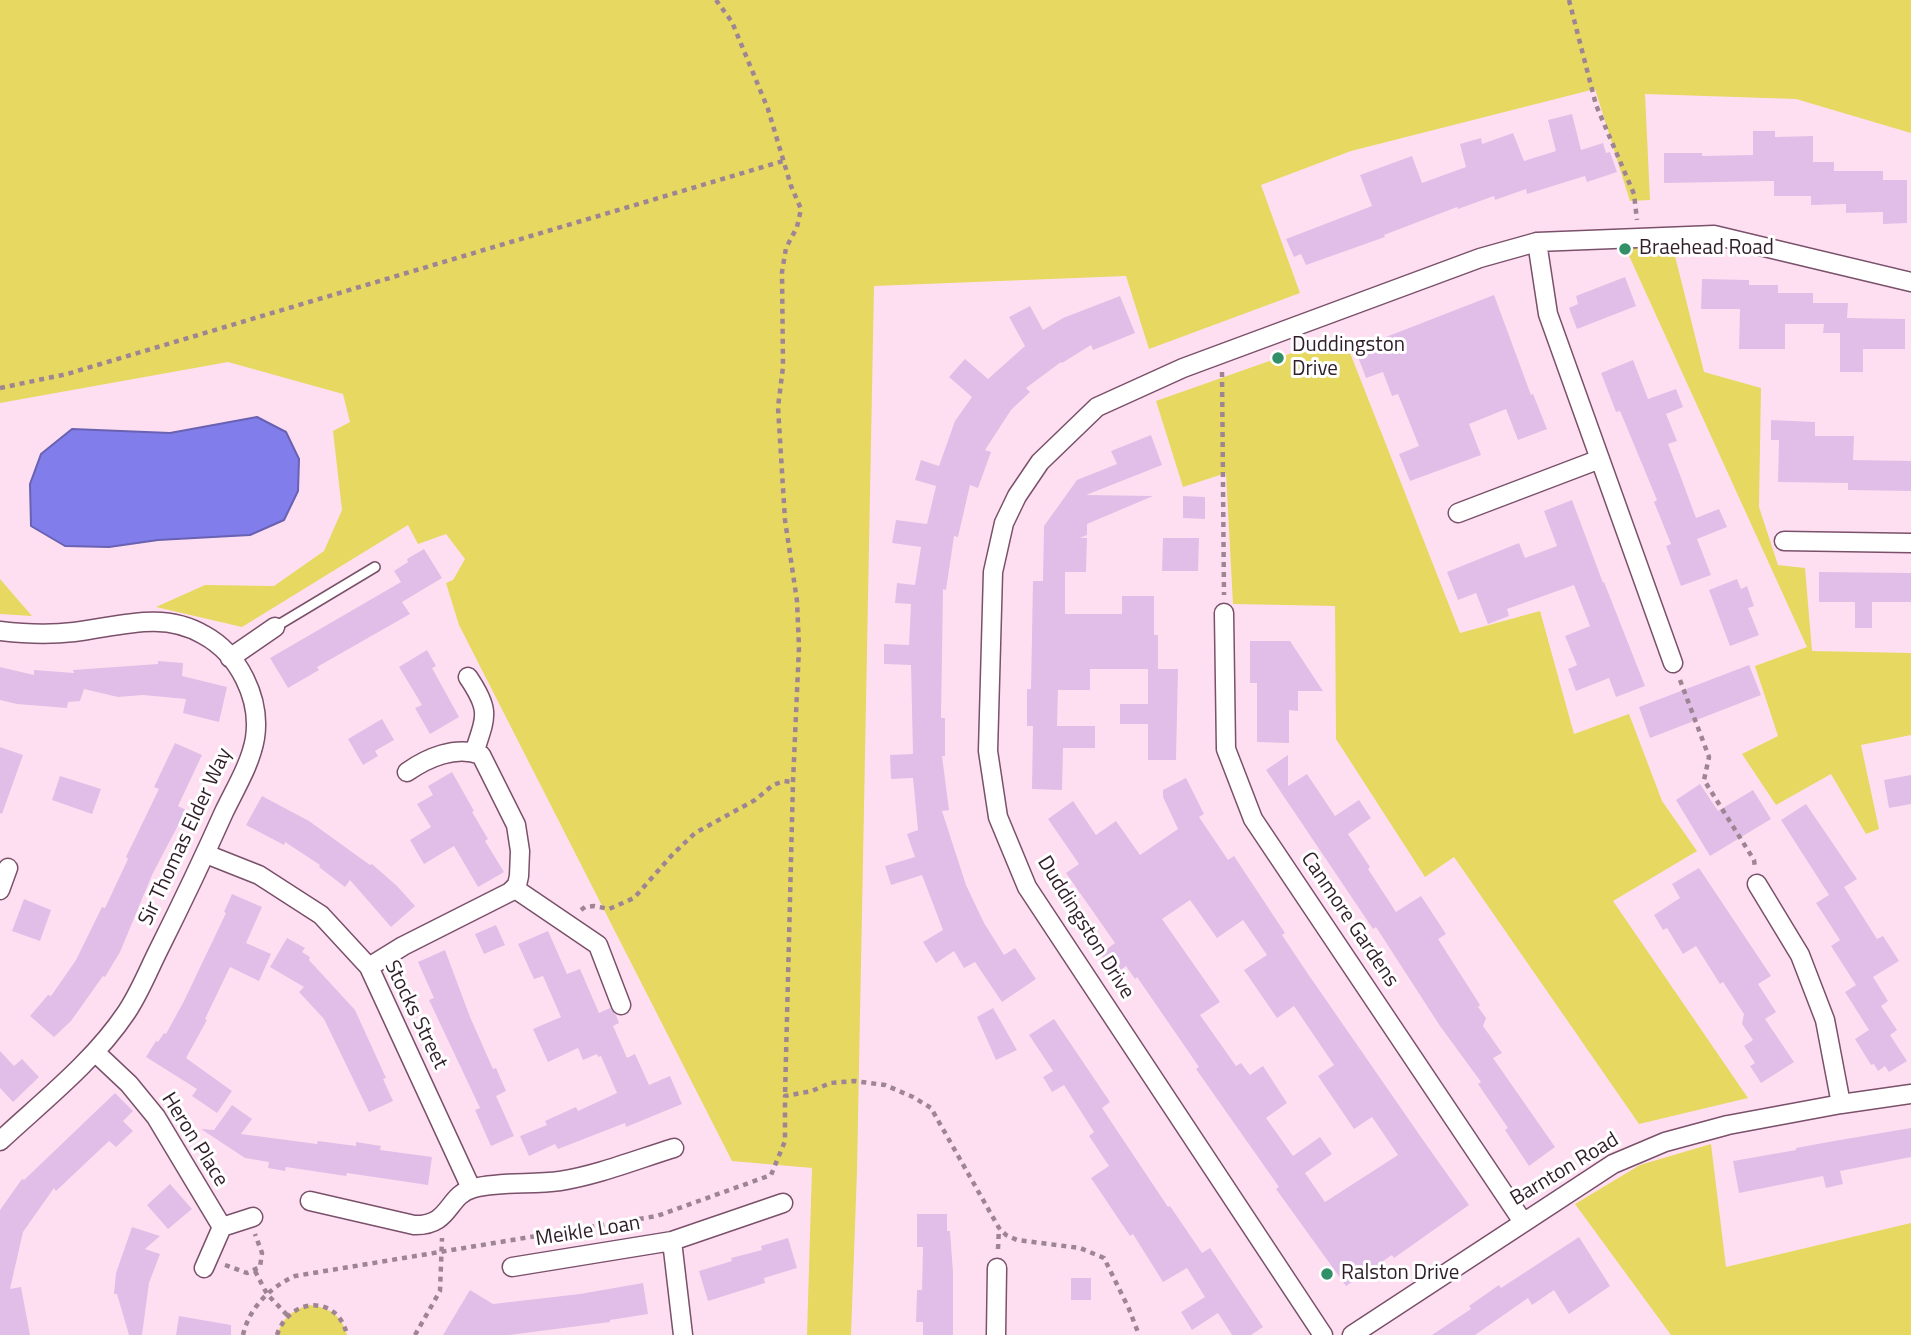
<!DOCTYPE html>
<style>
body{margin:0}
canvas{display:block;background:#fedff1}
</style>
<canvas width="1911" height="1335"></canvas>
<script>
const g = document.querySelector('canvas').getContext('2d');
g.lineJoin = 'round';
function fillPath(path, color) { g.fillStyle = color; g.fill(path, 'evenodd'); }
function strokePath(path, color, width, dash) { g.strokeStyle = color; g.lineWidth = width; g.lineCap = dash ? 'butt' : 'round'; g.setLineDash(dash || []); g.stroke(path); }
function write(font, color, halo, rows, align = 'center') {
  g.font = font + ' "Titillium Web",sans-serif'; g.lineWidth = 6; g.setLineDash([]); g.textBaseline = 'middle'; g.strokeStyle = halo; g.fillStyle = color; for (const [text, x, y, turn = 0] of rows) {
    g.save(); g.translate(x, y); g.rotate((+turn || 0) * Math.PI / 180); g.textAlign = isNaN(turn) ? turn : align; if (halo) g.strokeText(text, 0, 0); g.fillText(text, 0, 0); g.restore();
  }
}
const green = new Path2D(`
 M0 0H1911V133L1796 99 1645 94 1650 200 1630 201 1595 89 1351 151 1261 185 1300 293 1149 349 1126 276 874 286 857 1171 851 1335H807L812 1168 732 1161 459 625 446 583 453 580 465 559 446 534 418 544 408 525 242 627 156 607 205 585 274 586 324 551 342 510 333 431 350 422 343 394 228 362 0 403Z
 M1625 247 1673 248 1704 372 1761 388 1759 507 1778 565 1805 568 1812 651 1911 653V735L1861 745 1879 829 1866 834 1831 774 1776 805 1742 754 1778 736 1755 666 1807 647Z
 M1343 335 1460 633 1540 611 1574 734 1629 714 1662 801 1697 851 1613 901 1748 1098 1639 1124 1454 857 1425 877 1336 739 1335 606 1233 604 1226 473 1183 487 1156 401Z
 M0 579 32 616 0 614Z
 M1711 1144 1726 1267 1911 1223V1335H1671L1575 1204 1640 1165Z
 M309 1305C328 1307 342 1315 347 1335H277C283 1318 292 1310 309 1305Z`);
const water = new Path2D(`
 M257 417 286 432 299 459 298 491 284 520 250 535 158 540 109 547 65 546 31 526 30 484 41 454 72 429 170 433Z`);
const building = new Path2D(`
 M1572 114 1581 150 1603 143 1606 153 1610 152 1617 172 1587 182 1585 176 1527 194 1526 189 1495 200 1494 196 1458 209 1457 207 1384 235 1385 237 1306 265 1301 254 1294 257 1286 239 1372 206 1360 175 1412 156 1422 183 1466 167 1460 144 1481 138 1482 144 1513 133 1524 161 1556 151 1548 120Z
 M1753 131H1775V137L1813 136V162H1834V171H1883V180H1907V223L1883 224V212L1846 213V204L1811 205V196H1774V181L1664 183V153H1702V156L1753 155Z
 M1625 277 1636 306 1577 329 1569 308 1578 304 1576 296Z
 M1702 279 1749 280V285H1778V293H1813V303H1848L1847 318 1905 319V349H1863V372H1840V333H1823L1824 324H1785V349H1739L1740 309H1701Z
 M1494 295 1531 395 1533 394 1547 429 1518 440 1506 409 1469 424 1481 455 1410 481 1399 454 1419 446 1398 394 1392 396 1383 372 1366 378 1355 349Z
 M1120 296 1135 333 1093 350 1091 345 1062 363 1061 362 1026 388 1030 392 1011 410 985 450 991 452 978 488 970 485 958 537 954 536 946 590 943 589 941 718H945V756H942L949 810 942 811 966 885 984 923 1004 955 1015 948 1036 979 1002 1002 975 962 964 968 954 951 936 963 923 942 943 930 922 875 891 885 885 866 915 857 907 834 918 830 913 778 891 779 890 755 913 754 911 665 884 664V644L909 645 911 604 895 603 897 583 915 585 921 547 892 543 896 520 927 524 936 486 915 480 921 460 939 466 955 421 972 397 949 377 965 359 988 379 1025 346 1009 317 1030 306 1043 330 1063 318Z
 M1633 360 1648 399 1676 389 1683 407 1666 414 1677 441 1668 444 1680 475 1696 518 1719 509 1727 527 1697 539 1711 575 1681 586 1666 546 1671 544 1654 502 1657 500 1620 411 1616 412 1601 373Z
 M1771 420 1815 422V436H1854L1853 460 1911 461V491L1848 490V483L1778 482 1779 440H1771Z
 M1151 435 1162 465 1086 495 1153 496 1087 524V535L1080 538H1087L1086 572H1065V614H1122V596H1154V635H1158V669H1178L1176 760H1148V724H1120V704H1148V669H1090V690H1058L1057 726H1095V748H1063L1062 790 1032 789 1033 726H1027V689H1031L1033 581H1043L1044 526 1077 480 1117 464 1111 451Z
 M1183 496 1205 497V519L1183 518Z
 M1572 500 1603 583 1604 582 1645 686 1616 697 1609 678 1576 691 1568 669 1577 665 1565 636 1590 626 1574 585 1507 609 1509 616 1488 624 1476 593 1458 600 1447 572 1519 543 1525 558 1557 546 1544 511Z
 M1163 538H1199L1198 571H1162Z
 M424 549 442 578 402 602 410 614 317 667 319 670 288 688 270 658 401 582 394 571 408 562 407 559Z
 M1819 572 1911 573V602H1872V628H1855V602H1819Z
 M1737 579 1741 589 1747 586 1754 606 1748 608 1759 635 1730 646 1709 590Z
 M1250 641H1290L1323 691H1298V711L1289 710V743L1257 742V683H1250Z
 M427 650 436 666 432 668 459 717 430 734 415 708 422 705 399 667Z
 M158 661 183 663 182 676 227 687 219 722 183 713 186 699 143 695 118 697 84 689 80 701 68 702 67 708 17 704 0 700V667L34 675V670L74 673 73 670 158 664Z
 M1749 665 1761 695 1650 738 1639 707Z
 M382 719 394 740 375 751 378 756 363 765 348 739Z
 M175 743 202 755 178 806 186 810 152 875 120 952 105 977 103 976 71 1021 54 1037 30 1016 48 995 51 996 76 960 102 907 105 908 128 859 126 857 159 789 154 787Z
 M0 747 23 755 2 814 0 813Z
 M1288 755V786L1307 774 1335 816 1359 800 1371 818 1348 834 1370 867 1368 869 1396 912 1421 896 1446 934 1438 939 1480 1005 1478 1007 1486 1018 1483 1026 1502 1053 1493 1058 1555 1147 1529 1166 1505 1130 1508 1128 1478 1084 1481 1082 1440 1026 1376 927 1373 929 1266 770Z
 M452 772 474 811 472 812 488 839 485 841 504 872 478 887 454 846 424 864 410 840 431 827 417 804 433 795 428 786Z
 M1911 775V804L1889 808 1884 780Z
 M60 776 101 789 92 814 52 800Z
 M1186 778 1204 814 1199 817 1228 860 1234 856 1285 933 1282 935 1308 974 1423 1140 1469 1205 1394 1258 1392 1255 1346 1286 1276 1189 1279 1187 1196 1069 1199 1067 1137 977 1135 979 1126 966 1115 974 1100 954 1115 943 1066 873 1079 864 1048 819 1073 801 1096 835 1116 821 1140 855 1178 829 1163 797V790ZM1190 900 1217 938 1243 920 1267 955 1244 970 1277 1018 1294 1006 1334 1065 1318 1076 1354 1129 1372 1117 1398 1155 1325 1202 1305 1173 1332 1154 1320 1137 1293 1156 1266 1118 1287 1103 1263 1066 1250 1075 1241 1063 1236 1066 1200 1015 1220 1002 1162 919Z
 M1700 784 1718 811 1753 790 1771 819 1710 856 1676 800Z
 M262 796 309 821 370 865 372 864 397 886 415 906 391 927 350 880 345 887 319 867 320 865 285 842 284 845 246 825Z
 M1806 804 1857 879 1844 887 1877 939 1883 936 1899 961 1873 977 1888 1001 1881 1006 1897 1030 1890 1035 1907 1061 1889 1072 1885 1066 1878 1071 1874 1064 1871 1065 1855 1039 1869 1030 1845 992 1856 985 1831 946 1840 940 1816 903 1829 895 1781 820Z
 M1699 868 1771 976 1758 984 1776 1012 1765 1019 1794 1062 1761 1083 1750 1066 1755 1063 1744 1046 1753 1040 1742 1024 1744 1014 1723 982 1720 984 1696 946 1683 954 1667 928 1663 930 1654 915 1680 898 1672 884Z
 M232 894 262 907 246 943 271 954 259 981 230 967 205 1019 207 1020 186 1058 232 1091 217 1113 192 1096 197 1089 146 1057 156 1041 158 1042 164 1033 166 1034 184 1001 226 913 224 912Z
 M24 899 51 910 40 941 12 931Z
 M496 925 505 945 484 954 475 934Z
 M548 931 567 974 580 969 599 1013 610 1008 616 1015 619 1023 613 1026 627 1058 635 1054 649 1085 670 1076 682 1104 626 1127 625 1123 558 1149 555 1144 529 1156 520 1136 547 1125 545 1121 576 1107 578 1111 617 1093 601 1056 598 1057 597 1054 583 1060 578 1048 548 1062 533 1029 561 1017 543 976 534 979 518 944Z
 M287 938 305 948 302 952 310 957 309 960 355 1010 386 1078 383 1079 393 1101 369 1112 324 1019 299 992 304 987 270 967Z
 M445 950 470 1017 493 1069 496 1068 506 1091 496 1096 514 1136 491 1146 475 1110 480 1108 429 1000 434 998 418 962Z
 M993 1008 1017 1050 996 1060 977 1017Z
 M1054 1019 1110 1102 1102 1108 1168 1207 1170 1206 1202 1253 1210 1248 1263 1327 1251 1335H1232L1218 1313 1192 1330 1181 1312 1205 1297 1187 1268 1163 1282 1133 1234 1130 1236 1091 1178 1109 1166 1089 1136 1094 1132 1064 1085 1052 1092 1043 1077 1053 1071 1029 1035Z
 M0 1051 14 1066 22 1059 39 1077 13 1102 0 1088Z
 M115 1093 133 1111 123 1121 133 1131 116 1147 109 1141 56 1191 54 1188 23 1232 10 1289 21 1287 30 1335H0V1210L22 1179 24 1180Z
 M232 1105 252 1119 241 1134 317 1144 318 1141 356 1146V1142L381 1146 380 1150 432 1157 428 1185 347 1173 346 1176 286 1167 285 1171 268 1168 269 1162 245 1158 201 1129 214 1130Z
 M1911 1128V1157L1840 1171 1843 1184 1826 1188 1823 1176 1739 1193 1733 1161 1796 1150V1148L1834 1141Z
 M170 1184 192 1209 168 1229 147 1205Z
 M917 1214H947V1231H950L953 1272V1335H923V1322H916L917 1290H922L923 1247H917Z
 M132 1227 160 1236 145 1249 160 1254 149 1283 142 1335H129L117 1294H114L116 1273Z
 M1579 1237 1610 1286 1569 1314 1554 1290 1532 1305 1528 1298 1475 1335H1432L1471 1309 1469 1306 1499 1285 1501 1288Z
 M788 1238 797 1268 764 1278 765 1283 708 1301 699 1271 732 1261 731 1258 762 1250 761 1246Z
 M1071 1278H1091V1300H1071Z
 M643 1283 648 1314 610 1320V1322L509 1335H443L470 1290 493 1304 580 1294Z
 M179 1316 231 1325V1335H176Z`);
const path = new Path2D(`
 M716 0 732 22 768 109 791 186 801 209 797 227 786 248 782 272 783 367 778 407 785 520 797 601 799 647 793 782 785 1096
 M1569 0 1596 105 1634 194 1637 220
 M1222 372 1224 595
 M0 388 67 374 783 161
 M1680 680 1709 757 1704 780 1754 860 1755 868
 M581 910 585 907 594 906 609 909 634 898 673 854 695 833 755 800 773 785 784 781 792 782
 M998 1249 999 1228
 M225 1265 247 1273 260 1267 262 1253 255 1234
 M255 1271 267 1294 288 1316
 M243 1335C249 1308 270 1287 295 1276L657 1216 771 1175 785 1141V1096L812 1091 830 1083 854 1081 885 1085 913 1097 931 1108 999 1228 1006 1235 1017 1240 1080 1248 1104 1258 1129 1309 1139 1335
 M277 1335C289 1297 338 1294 347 1335
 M415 1335 440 1291 442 1238`);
const lane = new Path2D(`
 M275 627 375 567`);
const street = new Path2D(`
 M1537 242 1548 314 1673 663
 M1458 513 1600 459
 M1784 541 1911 543
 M1224 613 1226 749 1253 819 1523 1222
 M0 631C25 634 49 635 74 632 118 627 162 610 204 635 239 654 261 699 255 738 251 763 235 789 224 812 203 859 181 905 158 951 148 971 139 994 126 1013 93 1062 43 1101 0 1141
 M230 658 275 627
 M468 677C491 711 486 716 474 753
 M206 854 259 875 321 915 369 967 471 1188
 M1757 884 1800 955 1825 1020 1841 1104
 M514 888 598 945 621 1005
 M0 890 8 868
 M369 967 403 946 510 892 517 885 519 876 520 851 516 825 481 755C456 745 427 758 407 772
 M95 1052 129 1084 156 1117 222 1227
 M310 1201 414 1225C452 1226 446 1195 474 1188 502 1181 532 1185 560 1181 598 1175 638 1159 674 1148
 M672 1241 683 1335
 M512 1267 672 1241 783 1203
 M204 1268 222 1227 253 1217
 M996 1335 997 1268
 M1323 1335 1027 887 998 817 988 751 993 572 1004 523 1017 496 1040 462 1097 407 1183 368 1480 258 1537 242 1714 235 1911 282
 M1352 1335 1613 1164 1665 1142 1728 1125 1841 1104 1911 1094`);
const markers = [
 [1625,249,7,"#329069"],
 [1278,358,7,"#329069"],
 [1327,1274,7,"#329069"]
];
const poiNames = [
 ["Braehead Road",1639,249],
 ["Duddingston",1292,346],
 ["Drive",1292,370],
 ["Ralston Drive",1341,1274]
];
const streetNames = [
 ["Sir Thomas Elder Way",186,837,-65],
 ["Canmore Gardens",1349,920,56],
 ["Duddingston Drive",1085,928,58],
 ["Stocks Street",415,1015,64],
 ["Heron Place",194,1140,58],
 ["Barnton Road",1565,1170,-31],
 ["Meikle Loan",588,1232,-9]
];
fillPath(green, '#e7d862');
fillPath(water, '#817eeb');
strokePath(water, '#6961b1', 2);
fillPath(building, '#e1bee7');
strokePath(lane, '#7a506a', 12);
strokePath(street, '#7a506a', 21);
strokePath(path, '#9e8594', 4.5, [5, 5]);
strokePath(lane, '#fff', 9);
strokePath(street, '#fff', 18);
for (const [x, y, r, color] of markers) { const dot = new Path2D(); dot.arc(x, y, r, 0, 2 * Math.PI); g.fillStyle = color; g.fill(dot); strokePath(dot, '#fff', 2.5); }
write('21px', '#301e29', '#fff', poiNames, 'left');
write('21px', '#301e29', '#fff', streetNames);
</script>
